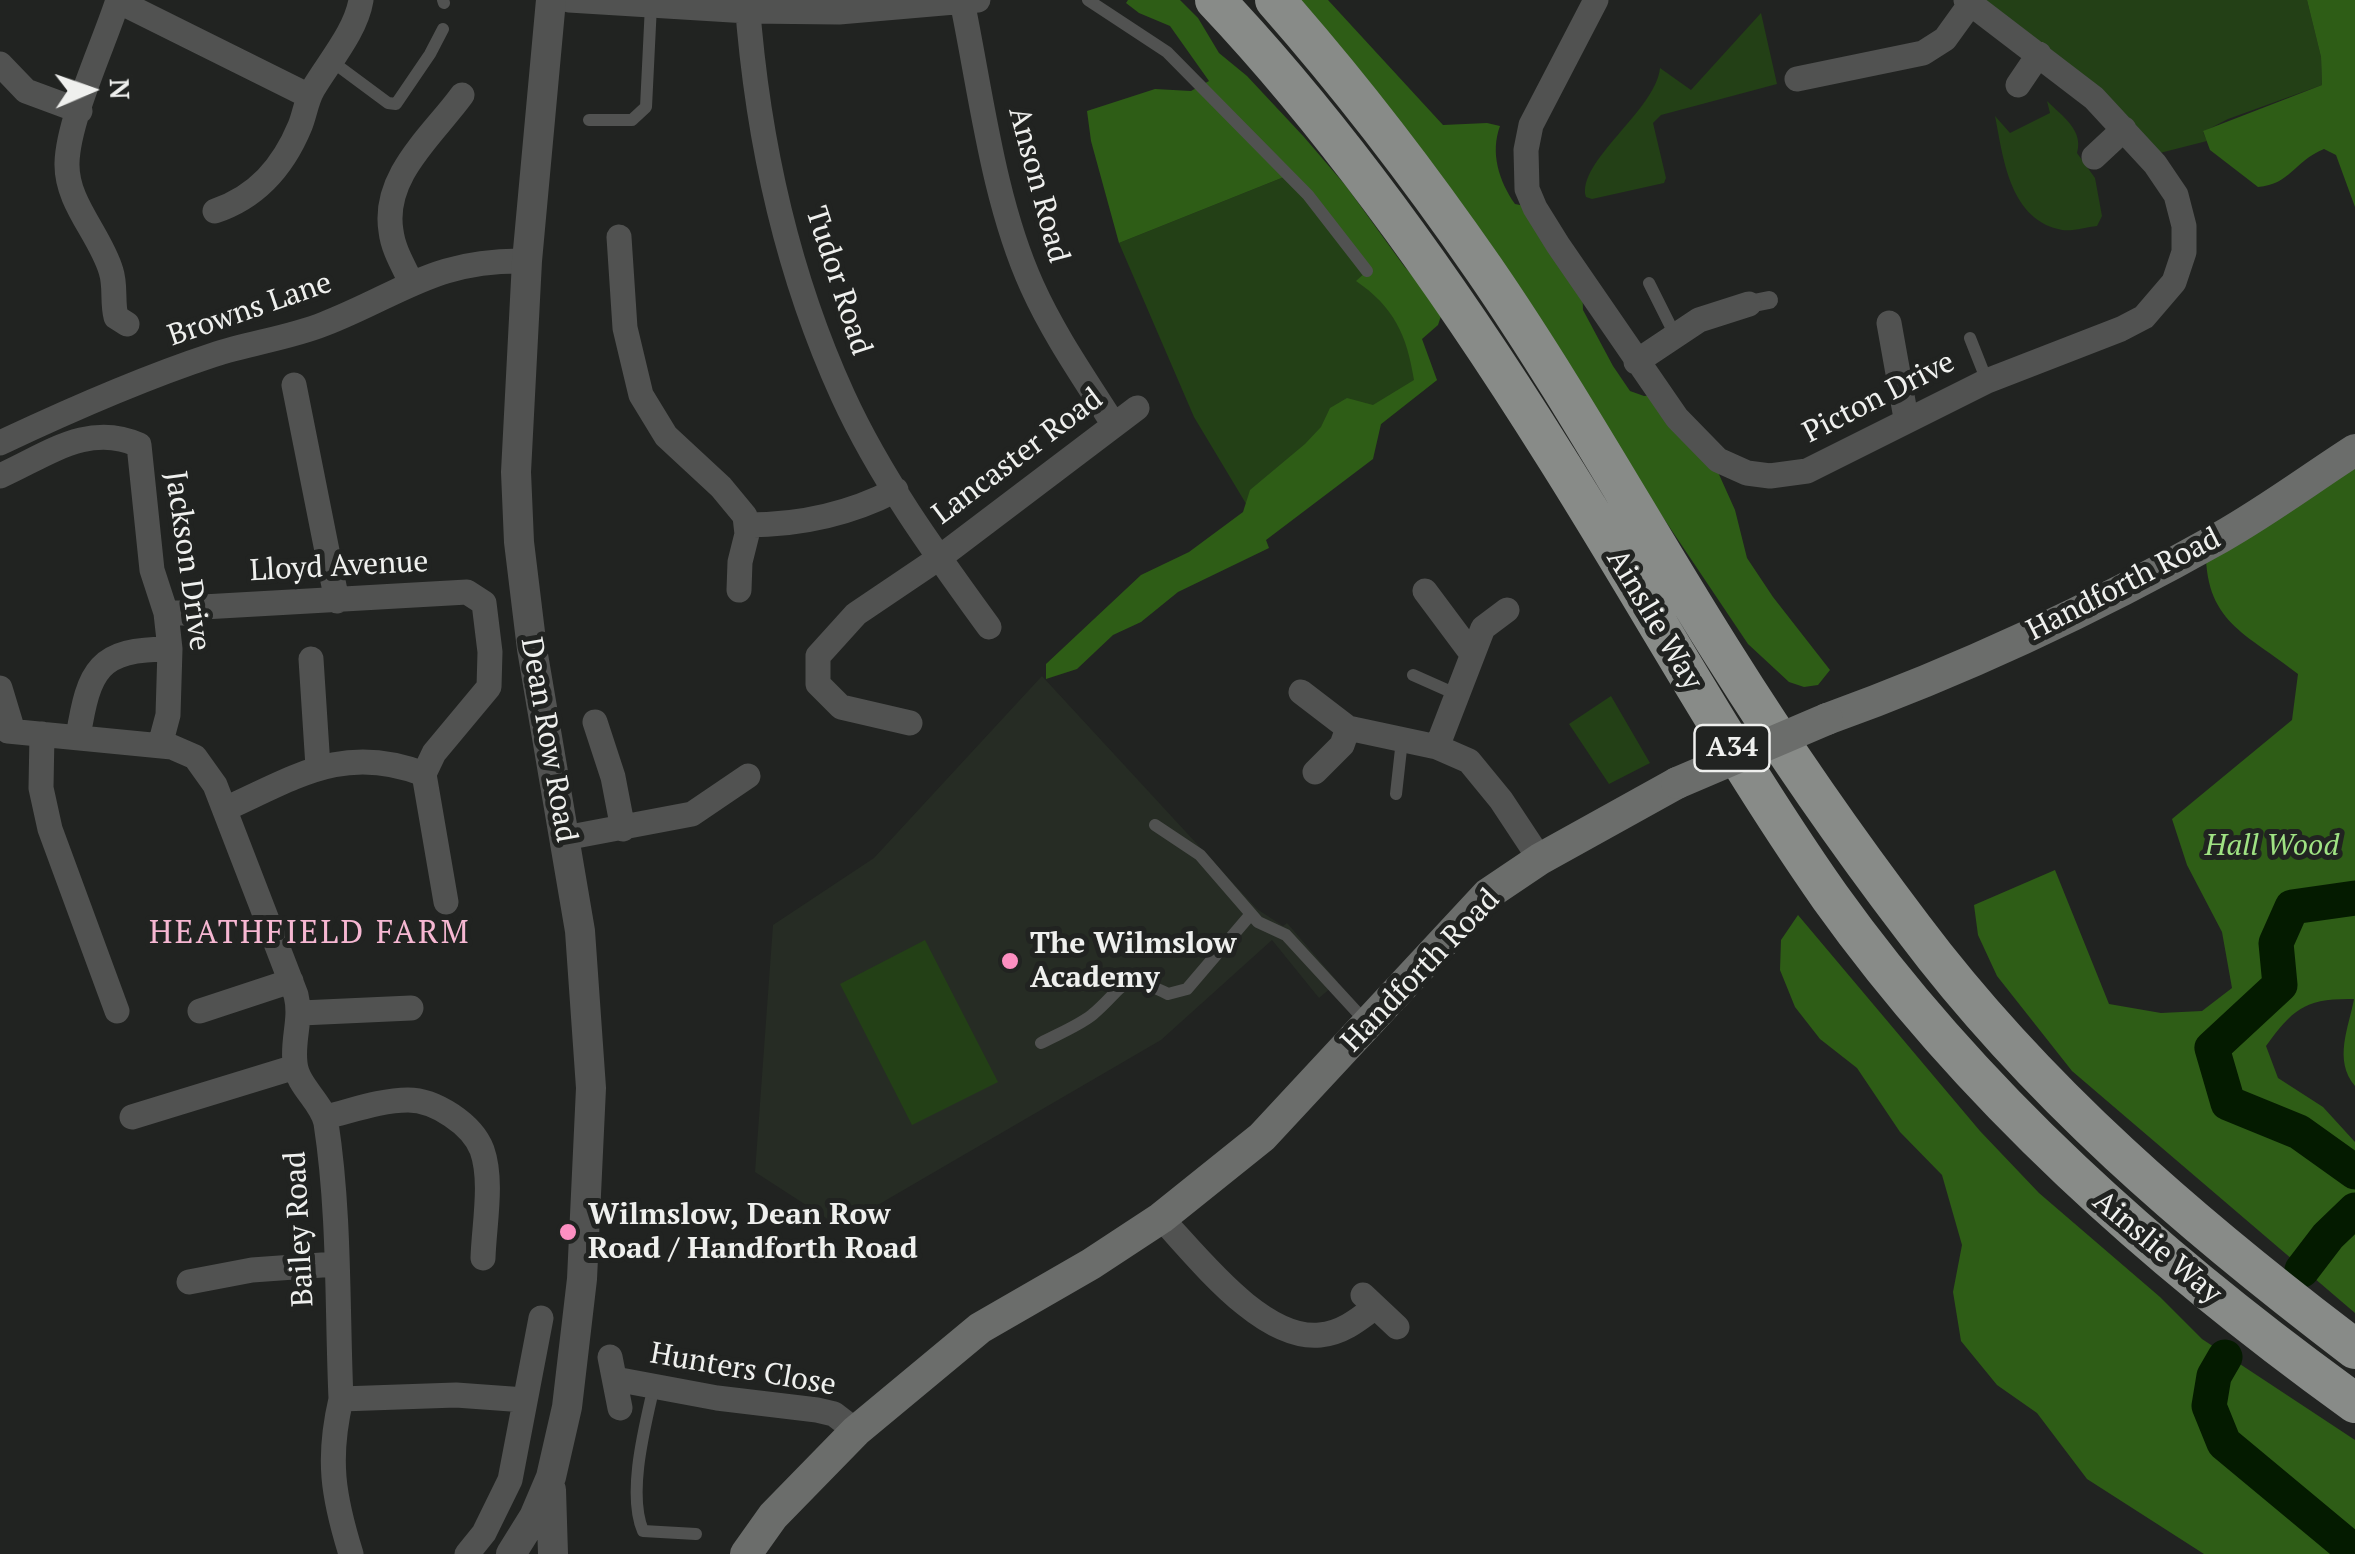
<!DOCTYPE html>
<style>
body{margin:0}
#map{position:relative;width:2355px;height:1554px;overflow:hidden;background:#212321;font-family:"PT Serif",serif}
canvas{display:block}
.north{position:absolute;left:40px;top:40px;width:100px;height:100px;-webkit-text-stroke:8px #212321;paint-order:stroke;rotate:88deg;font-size:28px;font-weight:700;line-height:40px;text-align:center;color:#eff0ee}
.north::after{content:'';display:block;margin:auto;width:35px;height:45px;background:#eff0ee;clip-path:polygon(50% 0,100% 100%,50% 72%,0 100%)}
</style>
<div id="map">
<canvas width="2355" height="1554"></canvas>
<div class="north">N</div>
</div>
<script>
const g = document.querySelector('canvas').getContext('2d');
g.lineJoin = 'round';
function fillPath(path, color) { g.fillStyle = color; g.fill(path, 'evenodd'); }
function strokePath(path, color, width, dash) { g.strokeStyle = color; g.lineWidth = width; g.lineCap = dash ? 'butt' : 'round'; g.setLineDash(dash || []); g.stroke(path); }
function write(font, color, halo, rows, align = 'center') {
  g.font = font + ' "PT Serif",serif'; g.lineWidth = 10; g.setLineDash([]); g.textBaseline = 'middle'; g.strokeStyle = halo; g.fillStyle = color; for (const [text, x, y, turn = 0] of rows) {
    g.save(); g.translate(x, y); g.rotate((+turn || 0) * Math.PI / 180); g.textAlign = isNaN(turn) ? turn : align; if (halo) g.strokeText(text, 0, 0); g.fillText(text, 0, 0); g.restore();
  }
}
const built = new Path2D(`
 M1042 676 1257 909 1283 926 1287 923 1338 982 1319 998 1272 940 1161 1040 840 1227 755 1172 773 925 874 858Z`);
const green = new Path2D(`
 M1966 0H2307L2321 57 2322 85 2228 119 2203 132 2207 141 2148 156Z
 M1761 13 1777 84 1661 115 1653 123 1666 178 1664 183 1592 199 1586 197C1576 162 1656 110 1660 68L1691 90Z
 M2047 101C2062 116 2084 130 2077 153L2095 178 2102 216 2097 226C2085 227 2069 233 2058 229 2009 217 2003 156 1995 116L2010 133 2050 113Z
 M1289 175 1367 271 1437 380 1257 522 1194 417 1119 243Z
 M1611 696 1650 763 1609 784 1569 724Z
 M925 940 998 1082 912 1125 840 984Z`);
const forest = new Path2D(`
 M1128 0H1180L1198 18 1219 53 1247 76 1304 137 1346 186 1404 266 1443 310 1438 325 1422 339 1437 380 1381 424 1373 459 1266 540 1269 548 1178 592 1141 622 1113 635 1077 669 1046 679V664L1141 575 1189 552 1243 512 1250 490 1305 444 1321 427 1330 408 1347 398 1373 405 1414 380C1407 335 1394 307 1356 281L1366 272 1289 175 1119 243 1091 141 1087 111 1155 89 1191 91 1209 81 1170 26 1139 13 1126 3Z
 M1296 0H1328L1443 125 1487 123 1500 126C1490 153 1499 181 1515 204L1535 208 1582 281 1583 310 1613 366 1630 391 1644 396 1660 395 1717 470 1735 510 1747 558 1773 597 1830 670 1818 685 1804 687 1789 682 1748 644 1652 501Z
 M2307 0H2355V207L2336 155 2324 149C2293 162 2291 184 2258 187L2210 150 2203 131 2322 85 2321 57Z
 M2355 450V1086C2333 1060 2349 1027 2354 999 2305 998 2293 1009 2266 1046L2278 1078 2323 1107 2355 1142V1313L2072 1071 1997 976 1978 935 1974 905 2055 870 2109 1004 2161 1013 2202 1011 2232 988 2222 932 2187 865 2172 819 2292 720 2298 674C2247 633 2203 623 2206 544Z
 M1798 915 1980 1131 2039 1193 2160 1297 2202 1339 2355 1440V1554H2204L2087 1479 2037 1413 1997 1385 1961 1341 1953 1292 1962 1245 1942 1175 1900 1132 1857 1068 1820 1039 1795 1007 1780 970 1781 940Z`);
const river = new Path2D(`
 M2355 898 2292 907 2276 943 2280 985 2212 1048 2228 1103 2299 1132 2355 1172
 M2302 1270 2328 1236 2355 1210
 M2225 1357 2214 1376 2209 1406 2224 1443 2355 1552`);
const service = new Path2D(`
 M443 0 444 3
 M1088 0 1167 52 1308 195 1367 271
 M330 60 388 103 396 104 430 54 443 29
 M589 120H632L646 107 651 5
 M1649 283 1675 335
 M1970 338 1987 381
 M1413 675 1458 695
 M1396 794 1402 740
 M1155 825 1200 855 1258 922 1286 935 1367 1023
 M1041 1043C1058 1034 1078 1026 1092 1015 1126 987 1119 970 1168 994L1187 989 1251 914
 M654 1386C645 1426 627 1493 643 1531L696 1534`);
const pedestrian = new Path2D(`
 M1749 304 1769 300`);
const minor = new Path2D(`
 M118 0C104 44 68 120 67 163 66 203 100 234 111 271 116 286 112 302 116 317L127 324
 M569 0 748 11 839 12 978 0
 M747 0C757 136 786 271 843 396 881 479 936 554 989 627
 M1596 0 1531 125 1526 150 1527 189 1535 208 1558 245 1677 418 1718 460 1747 473 1770 476 1807 471 1987 381 2121 329 2144 317 2174 282 2184 252V226L2176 195 2155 164 2094 98 1966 0
 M118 1 309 96
 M962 1C981 93 993 200 1032 286 1054 335 1085 379 1114 425
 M0 64 26 91 80 111
 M1797 79 1923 53 1945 39 1971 3
 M2018 85 2039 54
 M2094 157 2124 129
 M215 211C257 197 283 167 300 126 305 114 306 101 313 89 329 62 356 31 361 0
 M619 237 625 328 641 395 666 436 721 487 745 516 747 534 740 562 739 590
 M411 282C403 265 393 249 391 231 382 176 433 135 462 95
 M1889 323 1906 418
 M1636 362 1699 320 1749 304
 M294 385 337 601
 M0 443C70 410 140 379 213 355 249 343 289 338 324 324 403 293 435 259 527 261
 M0 476C47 455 88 422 139 445L152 570 166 613 170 649 168 715 160 745
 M747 525C799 525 850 514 896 490
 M1425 591 1472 654
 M166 613H184L203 607 467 592 484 603 490 652 489 687 434 753 424 774 446 902
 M311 659 318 767
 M0 688 13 731
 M1301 692 1348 728 1437 747 1469 761 1501 800 1540 859
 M595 722 613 777 623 829
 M910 723 841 707 818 684V656L856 614 939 558 1137 408
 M8 731 172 747 195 757 215 785 296 995C302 1019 292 1039 295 1063 297 1086 322 1102 326 1123 340 1214 337 1308 341 1399 327 1459 333 1496 351 1554
 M42 734 41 788 50 829 117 1011
 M78 737C89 669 98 649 170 649
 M1437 747 1483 628 1507 610
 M1315 772 1342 745 1348 728
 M225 809C296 777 344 743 424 774
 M565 838 692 814 748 776
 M200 1011 291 981
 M301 1013 411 1008
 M132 1117 295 1067
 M325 1117C351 1111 381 1100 408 1100 435 1100 472 1124 482 1150 493 1181 484 1225 483 1258
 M1161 1218C1198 1257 1262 1341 1320 1335 1342 1333 1358 1320 1375 1307
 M189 1282 252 1270 336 1264
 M1363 1295 1397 1327
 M610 1357 620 1408
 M615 1379 717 1398 817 1410 834 1414 856 1431
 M341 1399 456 1395 525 1400
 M467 1554 484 1533 510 1480 541 1318`);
const tertiary = new Path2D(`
 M551 1490 553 1554
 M511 1554 534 1517 551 1477 567 1407 582 1279 591 1088 580 931 532 649 519 542 516 472 527 261 551 0`);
const secondary = new Path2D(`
 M1827 719C1963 670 2095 608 2221 537 2267 511 2310 479 2355 450
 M746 1554 773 1516 856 1431 980 1328 1091 1264 1161 1218 1262 1137 1488 894 1540 859 1677 783`);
const trunk = new Path2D(`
 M1215 0C1341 133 1457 299 1554 454 1647 601 1730 754 1830 897 1973 1097 2157 1260 2355 1403
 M1275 0C1350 85 1419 175 1484 269 1570 394 1643 527 1724 655 1783 749 1846 840 1913 928 2036 1092 2193 1226 2355 1349`);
const secondaryBridge = new Path2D(`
 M1677 783 1827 719`);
const markers = [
 [1010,961,10,"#fc8fc1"],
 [568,1232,10,"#fc8fc1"]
];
const shields = [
 [1732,748,75]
];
const shieldNames = [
 ["A34",1732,748]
];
const streetNames = [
 ["Anson Road",1038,185,75],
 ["Tudor Road",838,281,72],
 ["Browns Lane",250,310,-19],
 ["Picton Drive",1879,398,-27],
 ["Lancaster Road",1018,457,-37],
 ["Jackson Drive",187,561,82],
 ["Lloyd Avenue",339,567,-3],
 ["Handforth Road",2124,585,-27],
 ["Ainslie Way",1654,620,59],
 ["Dean Row Road",548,740,80],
 ["Handforth Road",1421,971,-46],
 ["Bailey Road",300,1229,-93],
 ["Ainslie Way",2157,1248,40],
 ["Hunters Close",743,1370,10]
];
const parkNames = [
 ["Hall Wood",2272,846]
];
const poiNames = [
 ["The Wilmslow",1030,944],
 ["Academy",1030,978],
 ["Wilmslow, Dean Row",588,1215],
 ["Road / Handforth Road",588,1249]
];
const neighbourhoodNames = [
 ["HEATHFIELD FARM",310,934]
];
fillPath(built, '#262c24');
fillPath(green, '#234016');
fillPath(forest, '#2e5d16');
strokePath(river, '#041b00', 35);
strokePath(service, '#515251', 12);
strokePath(pedestrian, '#515251', 18);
strokePath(minor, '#515251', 25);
strokePath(tertiary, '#515251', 30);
strokePath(secondary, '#6b6d6b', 32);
strokePath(trunk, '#888b88', 40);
strokePath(secondaryBridge, '#6b6d6b', 32);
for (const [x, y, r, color] of markers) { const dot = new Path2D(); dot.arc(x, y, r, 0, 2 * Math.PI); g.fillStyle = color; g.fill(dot); strokePath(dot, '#212321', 4); }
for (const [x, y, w] of shields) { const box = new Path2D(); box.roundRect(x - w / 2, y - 23, w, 46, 8); g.fillStyle = '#212321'; g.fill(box); strokePath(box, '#eff0ee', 2.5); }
write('bold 28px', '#eff0ee', null, shieldNames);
write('30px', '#eff0ee', '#212321', streetNames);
write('italic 30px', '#9fe283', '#212321', parkNames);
write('bold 30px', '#eff0ee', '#212321', poiNames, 'left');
g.letterSpacing = '2.5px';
write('32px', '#f6b7d2', '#212321', neighbourhoodNames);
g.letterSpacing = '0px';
</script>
